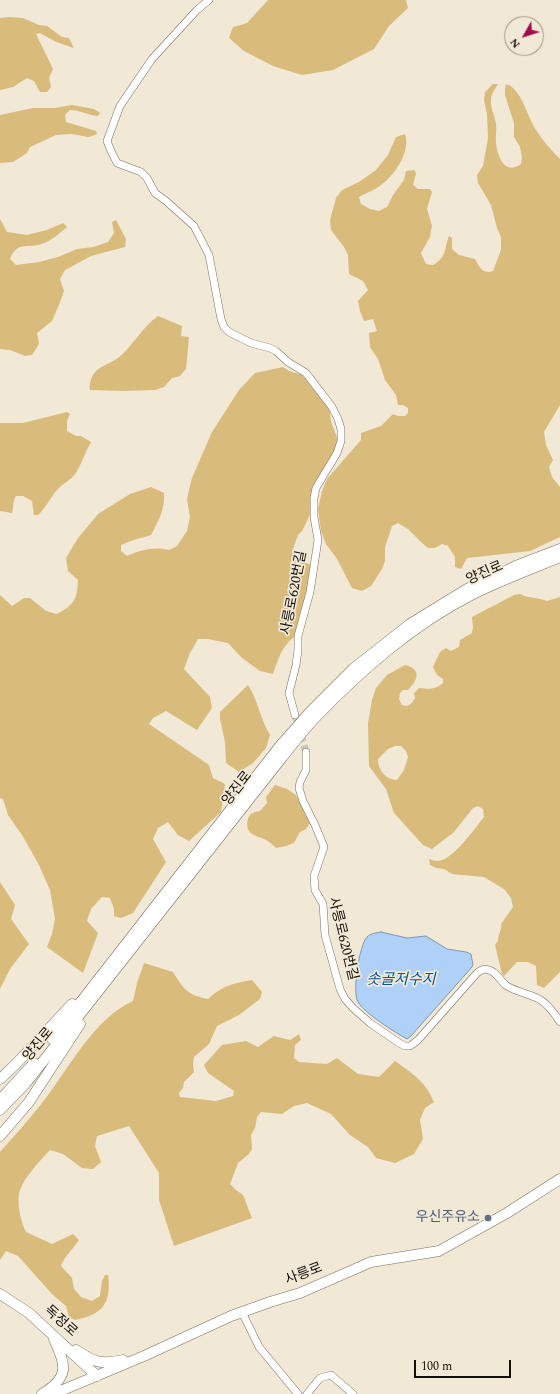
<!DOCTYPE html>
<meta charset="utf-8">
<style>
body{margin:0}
#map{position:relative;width:560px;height:1394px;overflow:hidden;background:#f1e8d6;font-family:Spectral,serif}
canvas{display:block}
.north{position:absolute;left:504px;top:16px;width:40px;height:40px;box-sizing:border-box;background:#f1e8d6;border:1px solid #989284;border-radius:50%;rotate:231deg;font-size:11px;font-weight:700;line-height:16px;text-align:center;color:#13100a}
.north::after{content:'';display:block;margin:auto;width:14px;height:18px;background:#a20c4b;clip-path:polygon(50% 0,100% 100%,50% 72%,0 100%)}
.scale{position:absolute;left:414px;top:1360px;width:97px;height:18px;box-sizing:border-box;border:2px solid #13100a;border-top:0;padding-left:5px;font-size:12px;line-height:14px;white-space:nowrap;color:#13100a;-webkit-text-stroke:3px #f1e8d6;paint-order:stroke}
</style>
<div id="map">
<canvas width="560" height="1394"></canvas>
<div class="north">N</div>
<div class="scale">100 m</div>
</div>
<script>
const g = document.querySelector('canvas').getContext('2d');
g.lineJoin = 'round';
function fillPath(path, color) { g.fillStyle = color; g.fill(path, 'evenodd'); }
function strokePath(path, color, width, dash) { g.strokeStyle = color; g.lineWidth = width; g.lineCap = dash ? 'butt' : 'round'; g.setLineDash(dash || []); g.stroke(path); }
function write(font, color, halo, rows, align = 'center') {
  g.font = font + ' Spectral,"Noto Sans KR",serif'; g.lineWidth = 3.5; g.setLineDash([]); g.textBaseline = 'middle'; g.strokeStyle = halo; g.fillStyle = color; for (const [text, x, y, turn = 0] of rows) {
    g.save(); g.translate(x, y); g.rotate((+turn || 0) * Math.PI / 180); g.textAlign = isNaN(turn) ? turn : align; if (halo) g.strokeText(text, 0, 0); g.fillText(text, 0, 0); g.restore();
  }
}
const green = new Path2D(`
 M268 0H406L408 8 389 26 374 49 333 70 302 75 273 66 244 51 229 38 233 27 247 23Z
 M9 17 23 18 39 25 47 26 62 37 69 38 74 48 56 42 40 33 36 34 53 69 49 78 51 87 47 92H40L34 81 27 78 13 87 0 90V18Z
 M493 84H498C495 90 491 93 491 100 490 108 495 116 496 124 497 130 495 136 496 142 497 156 505 176 521 164L522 157 520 147 514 137V123L505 95V88L506 84C521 88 527 116 536 130 543 141 551 150 560 159V405L544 432 546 445 553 460 549 467 552 477 560 487V537L530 551 467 558 461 569 455 567V557L448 546 442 544 435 548H428L422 543 408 529 398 523 392 526 385 547V561L382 569 371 586 362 591 352 588 337 559 326 544 321 531 318 509 322 491 327 479 361 440V433L381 426 393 414 398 416H405L408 413V408L403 405H398L396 395 385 380 378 359 370 347 369 333 377 331 373 319 364 321 360 311 358 301 368 290 363 281 349 274 348 255 344 247 331 230 330 220 336 198 342 190 359 182 376 170 388 155 396 137 405 134C411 151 395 175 381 185 375 190 366 193 359 197L361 204 370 209 379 211 387 207 393 195 404 180 406 171 414 170 416 173 413 185 418 189H430L432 192 427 209 432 226 431 230 430 237 421 253 426 264 433 265C447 257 444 249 449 236L452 238V249L459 255 475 259C479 267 484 275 493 271L501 250V237L497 228 491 205 478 183 477 175 483 166 488 138 487 114 484 100 485 92Z
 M72 105 94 109 100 113 98 116C88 115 80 110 70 110L65 115 66 122 96 131 97 134 89 137 71 134 56 135 30 147 27 153 13 162 0 163V115L33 108H55Z
 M0 219 7 232 27 235 47 230 63 223 67 227C60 233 52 240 44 243 29 250 18 239 10 259L16 265 39 262 58 257 77 249 93 247 108 242 114 233 112 222 116 220 126 239 125 247 91 256 65 270 60 279 64 291 59 305 52 321 37 333 39 344 32 355 25 356 10 350 0 349Z
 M158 316 182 326 181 336 189 337 186 369 180 376 172 378 164 387 155 390 123 391 90 390C89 385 90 380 93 375 98 366 110 364 118 358 133 346 142 327 158 316Z
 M283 367 289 371 302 375 329 406 331 422 339 442 313 497 310 515 302 531 298 535 293 549 296 559 311 565 308 597 297 636C283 642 278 660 273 674L260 671 242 658 228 643 208 639H198L190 653 184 669 210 697 212 708 197 730 166 711 153 718 149 724 209 765 213 778 225 784 221 812 189 841 178 835 168 822 158 828 153 839 166 862 133 913 121 918 114 916V909L110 898 102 897 91 909 87 921 98 933 83 973 47 947 52 934 55 919 50 890 39 865 22 835 8 815 3 799 0 798V595L12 606 24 598H30L46 611 57 614C75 604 77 599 78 580L68 571 66 558 78 538 98 514 130 494 151 487 164 493C165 509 159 520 151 535 141 538 131 540 121 545V551L127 556C139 550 156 546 169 550L177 546 187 531 190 517 187 499 192 478 212 432 239 390 255 373Z
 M67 412 70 414 67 421V431L76 436H81L91 442C85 452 82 463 76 473 71 480 62 484 57 490 50 498 46 508 38 515H34L32 501 23 496H16C12 503 14 507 12 513L0 511V423H23Z
 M520 594C529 599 538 597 547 601L560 597V972L544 988 537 985 536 966 528 962H517L504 976 502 974 495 945 498 941C498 934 502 930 501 924L513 907 511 898 504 889 484 877 452 874 444 869 436 868 430 865 429 859C431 860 435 861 438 861 452 861 476 827 484 817L483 809 478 806 473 808 454 832 432 849 423 845 394 813 386 789 369 766 368 723 372 700 376 688 387 675 405 665C422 669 418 680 408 690H403L400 693 399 699 402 705 407 706 412 703 415 698 414 693 419 688C429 689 435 690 443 683V679L437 675 433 667 440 652 446 648 451 651 459 647 460 640 472 633 473 627 472 617 514 595ZM395 746H401L406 751 408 757 404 770 397 780C386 780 378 770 378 759L388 749Z
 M248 685C258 700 260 719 270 735L266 748 253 763 239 772 226 763 225 742 220 719V712Z
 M275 785 287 789 296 795 310 823 306 829 300 832 294 843 286 846 276 848C273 845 270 842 266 840 255 835 244 834 248 819 250 813 254 812 260 811L267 803 266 797Z
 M0 882 15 905 11 919 29 944 10 969 0 989Z
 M144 963 173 972C184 990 188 995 208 999 220 987 236 982 252 980L262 992 260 999 239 1015 217 1026 209 1044 194 1057 193 1064 194 1072 184 1082 183 1088 179 1093 180 1097 216 1101 233 1096 234 1091 208 1073 204 1065 222 1045 246 1041 258 1047 274 1036 290 1040 299 1034 301 1040 295 1045 294 1058 299 1062 327 1064 337 1058 358 1074 379 1077 395 1061C413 1074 425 1081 434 1102L425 1108 420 1120 423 1139 414 1154 395 1163 376 1158 368 1147 350 1135 331 1114 307 1103 294 1106 282 1114 261 1112 257 1117 255 1128 251 1135 252 1149 249 1154 238 1163 230 1184 236 1190 243 1195 252 1218 174 1246 159 1200V1173L129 1126 97 1136 95 1146 101 1162 93 1169 82 1168 63 1154 50 1150C39 1162 26 1175 20 1190 16 1202 21 1222 26 1232L52 1244 73 1234 79 1240C74 1248 63 1258 61 1266L72 1278 74 1289 81 1297 92 1301 100 1296 102 1281 105 1275H108C112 1303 102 1315 75 1320L69 1317 66 1306 52 1294 18 1256 6 1251 0 1260V1152C14 1136 29 1120 42 1103 69 1069 93 1019 133 1001L137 983Z`);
const water = new Path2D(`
 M381 932 407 938 426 936 447 949 466 952 471 954 473 965 472 967 411 1036 407 1039C396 1033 364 1013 358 1002 352 992 359 946 367 937 371 933 376 933 381 932Z`);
const streetTunnel = new Path2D(`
 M295 715 306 752`);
const street = new Path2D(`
 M209 0 197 10 152 59 120 106 107 141 111 151 117 163 141 172 147 178 155 193 166 201 194 226 209 255 221 319 224 327 229 332 251 343 270 348 276 351 288 362 306 373 332 407 338 419 341 429V441L337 453 316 488 314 498V517L318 540 310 592 298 636V650L296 665 289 693 295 715
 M306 752V770L300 782 299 788 303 801 315 825 324 847 314 876 315 890 323 904 325 935 340 989 345 999 353 1008 370 1023 399 1043 405 1046H410L418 1040 477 973C481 970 484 968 489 970 497 972 500 981 507 986 517 992 529 994 539 999 548 1004 555 1014 560 1022
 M242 1312 259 1347 298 1394
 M307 1394 320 1378 331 1375 353 1394`);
const secondary = new Path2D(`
 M52 1039 280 746 310 712 354 668 410 624 467 589 516 566 560 549
 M0 1079 16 1064 72 1004
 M0 1100 34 1063
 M0 1110 26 1083 280 760C291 746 302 732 313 720 360 671 412 625 473 594 501 580 531 569 560 557
 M0 1136 29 1102 80 1024
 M0 1294 29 1313 97 1376
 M76 1350C94 1362 101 1365 123 1360
 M42 1394C70 1377 66 1366 54 1339
 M53 1394 144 1356 231 1316 270 1302 300 1293 371 1262 439 1251 507 1213 560 1179`);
const markers = [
 [488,1218,4,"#5c6f8a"]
];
const streetNames = [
 ["양진로",485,574,-24],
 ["사릉로620번길",295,593,-79],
 ["양진로",238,789,-52],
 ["사릉로620번길",342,939,76],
 ["양진로",39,1045,-51],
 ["사릉로",304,1275,-21],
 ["독정로",60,1322,42]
];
const serviceNames = [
 ["우신주유소",480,1218]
];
const waterNames = [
 ["솟골저수지",401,981]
];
fillPath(green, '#d9bb7c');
fillPath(water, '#afd1f8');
strokePath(water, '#8097b1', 1);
strokePath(streetTunnel, '#d0c8b7', 7, [7, 3.5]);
strokePath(street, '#766e5e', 8);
strokePath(secondary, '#766e5e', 11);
strokePath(street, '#fff', 7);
strokePath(secondary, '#fff', 10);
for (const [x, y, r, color] of markers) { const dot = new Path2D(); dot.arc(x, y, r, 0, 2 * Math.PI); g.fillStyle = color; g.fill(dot); strokePath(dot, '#f1e8d6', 1.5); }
write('14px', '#13100a', '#f1e8d6', streetNames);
write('14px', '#4e5e75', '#f1e8d6', serviceNames, 'right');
write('italic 15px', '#0056a0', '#f1e8d6', waterNames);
</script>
